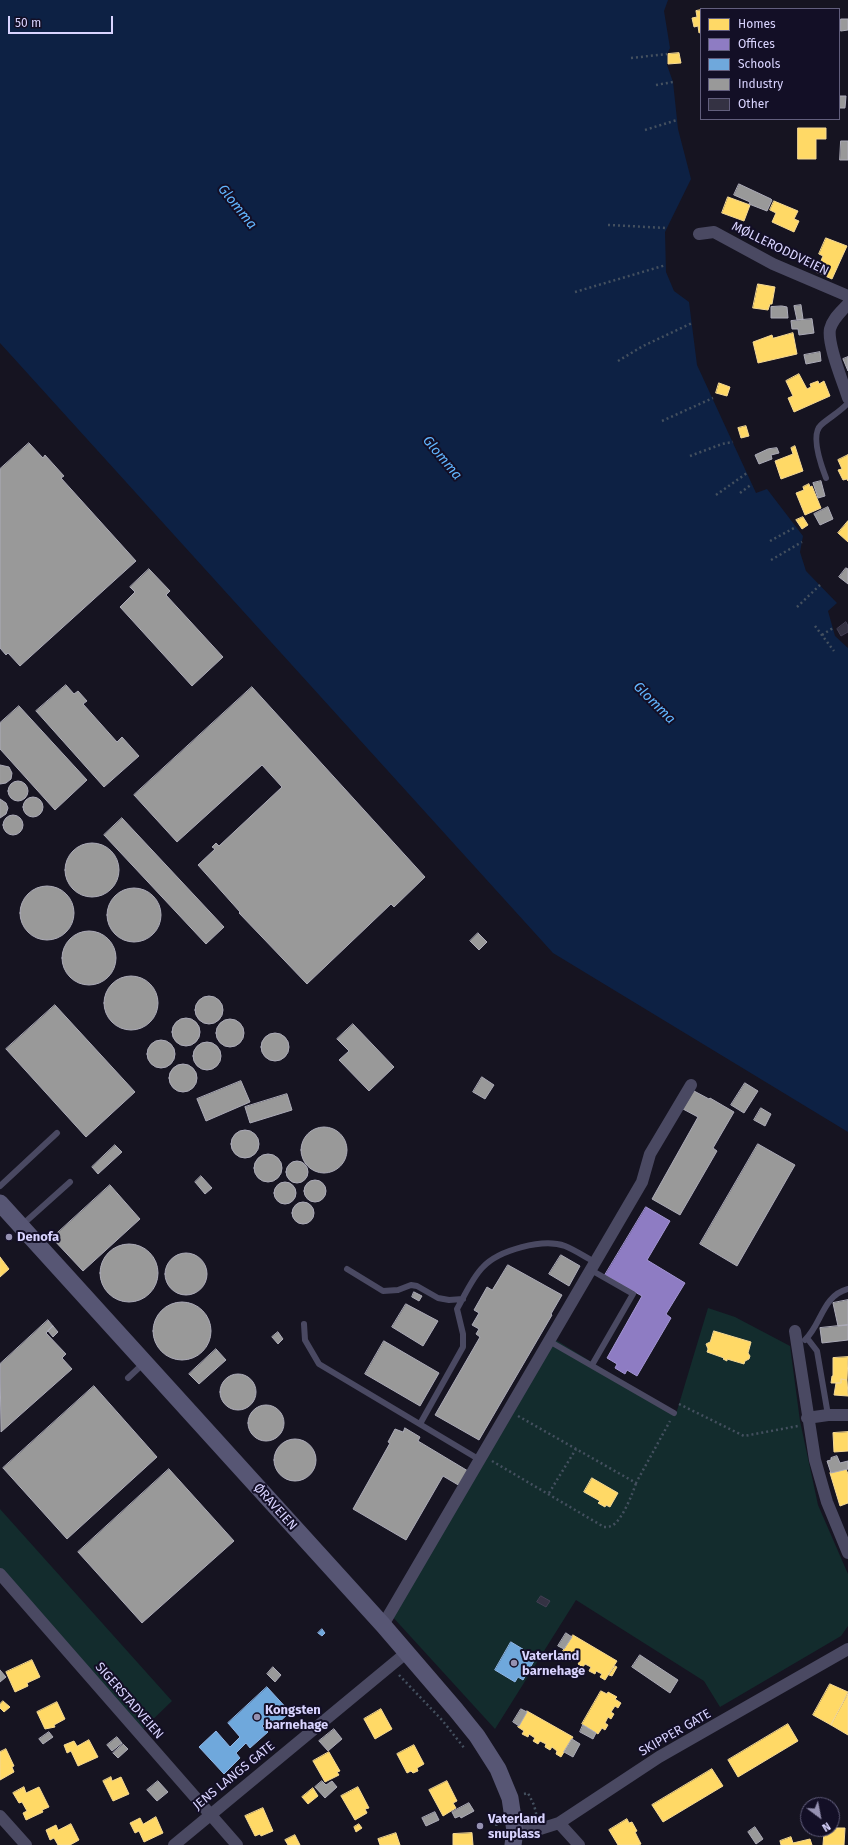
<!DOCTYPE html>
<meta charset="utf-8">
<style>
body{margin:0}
#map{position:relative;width:848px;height:1845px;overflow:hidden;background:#161421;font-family:"Fira Sans",sans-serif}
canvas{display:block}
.legend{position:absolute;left:700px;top:8px;width:140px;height:112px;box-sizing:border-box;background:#130f26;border:1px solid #625e7d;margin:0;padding:5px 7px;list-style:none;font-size:12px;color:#d9d4ff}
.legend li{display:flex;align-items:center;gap:8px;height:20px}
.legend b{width:20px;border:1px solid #625e7d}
.north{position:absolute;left:800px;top:1797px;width:40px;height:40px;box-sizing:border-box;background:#130f26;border:1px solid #625e7d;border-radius:50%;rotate:148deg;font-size:11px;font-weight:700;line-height:16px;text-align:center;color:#d9d4ff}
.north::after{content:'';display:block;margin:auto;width:14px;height:18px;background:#9591b1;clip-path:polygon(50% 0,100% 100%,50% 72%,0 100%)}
.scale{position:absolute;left:8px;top:16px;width:105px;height:18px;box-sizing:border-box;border:2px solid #d9d4ff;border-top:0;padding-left:5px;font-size:12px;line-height:14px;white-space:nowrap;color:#d9d4ff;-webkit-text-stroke:3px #130f26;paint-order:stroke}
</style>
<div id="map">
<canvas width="848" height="1845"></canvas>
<ul class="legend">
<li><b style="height:11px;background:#ffd966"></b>Homes</li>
<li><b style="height:11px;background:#8e7cc3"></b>Offices</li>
<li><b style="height:11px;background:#6fa8dc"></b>Schools</li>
<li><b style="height:11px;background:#999"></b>Industry</li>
<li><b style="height:11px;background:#343243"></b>Other</li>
</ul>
<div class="north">N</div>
<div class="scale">50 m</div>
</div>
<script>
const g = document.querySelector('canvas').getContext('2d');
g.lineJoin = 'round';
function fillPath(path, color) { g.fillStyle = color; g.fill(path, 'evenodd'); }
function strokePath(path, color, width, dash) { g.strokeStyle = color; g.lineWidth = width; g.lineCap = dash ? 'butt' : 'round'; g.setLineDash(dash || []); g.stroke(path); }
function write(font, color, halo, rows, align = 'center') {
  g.font = font + ' "Fira Sans",sans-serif'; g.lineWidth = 4; g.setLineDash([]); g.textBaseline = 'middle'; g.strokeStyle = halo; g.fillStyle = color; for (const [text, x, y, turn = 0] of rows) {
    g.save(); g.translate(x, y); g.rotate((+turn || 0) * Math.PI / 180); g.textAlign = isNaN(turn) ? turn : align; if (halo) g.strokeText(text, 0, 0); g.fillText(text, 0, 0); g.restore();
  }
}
const green = new Path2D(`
 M708 1308 735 1317 790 1346 800 1421 818 1505 848 1574V1626L841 1636 720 1707 704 1681 576 1600 495 1729 390 1614 551 1337 676 1414Z
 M0 1509 172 1701 142 1730 0 1568Z`);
const water = new Path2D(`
 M0 0H668L664 11 670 48 667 54V65L673 82 678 129 691 179 665 232 666 272 674 291 689 302 697 365 756 493 767 489 803 536 800 552 806 571 837 603 828 611 835 636 848 648V1132L553 953 0 343Z`);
const homes = new Path2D(`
 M701 10V32L699 33 698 26 694 27 692 18 697 17 696 11Z
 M679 53 681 63 668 64V54Z
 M798 128H826V139H816V159H798Z
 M728 197 750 205 744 221 722 213Z
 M774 201 798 211 794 219 799 221 794 232 772 222 776 213 770 210Z
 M826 238 847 246 832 279 816 272 823 256 819 254Z
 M758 284 775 287 772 304H770L768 310 753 308Z
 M793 333 797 354 758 363 753 342 772 335 773 338Z
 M799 374 807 389 811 387 810 384 818 381 819 384 824 381 830 396 794 412 788 398 793 396 786 381Z
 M719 383 730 387 727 396 716 393Z
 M746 426 749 436 741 438 738 428Z
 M795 446 803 471 781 479 775 461 793 454 791 448Z
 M848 455V481L847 479 843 480 838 470 842 469 838 460Z
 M809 484 810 487 812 486 821 508 805 515 796 493 804 490 803 487Z
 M803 517 808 525 802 529 796 520Z
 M848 521V542L838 533Z
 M0 1257 9 1269 0 1277Z
 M714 1331 751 1342 748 1353 750 1356 749 1359 745 1361 744 1364 727 1359V1361L723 1359 724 1358 707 1352 708 1349 706 1344 710 1342Z
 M848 1357 847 1380 841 1379V1383H831L832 1376H833V1358Z
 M841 1379 847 1380 848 1396 834 1395 836 1383H841Z
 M848 1432V1451L834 1452 833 1433Z
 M846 1469 848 1474V1503L840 1506 830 1473Z
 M592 1478 618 1493 610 1507 606 1505 605 1507 598 1503 600 1501 584 1492Z
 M573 1635 617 1661 605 1680 600 1677 602 1674 596 1671 595 1674 589 1671 591 1667 585 1664 583 1667 578 1664 580 1661 574 1658 572 1661 567 1658 569 1655 563 1651Z
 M32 1660 40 1677 27 1683 28 1686 15 1692 6 1672Z
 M615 1666 617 1667 612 1676 609 1675Z
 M830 1684 848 1692 831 1725 813 1715Z
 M601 1691 607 1694 608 1692 617 1697 615 1699 621 1703 618 1708 615 1706 611 1712 614 1714 611 1719 608 1717 605 1723 608 1725 605 1730 602 1728 598 1734 582 1724Z
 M848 1694V1735L831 1725Z
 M3 1701 10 1707 4 1712 0 1708V1704Z
 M57 1702 65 1719 54 1725 55 1727 45 1729 37 1712Z
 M381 1709 392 1729 375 1739 364 1719Z
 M527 1711 573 1737 561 1757 556 1754 557 1751 552 1747 550 1750 545 1747 546 1744 540 1741 538 1744 533 1741 535 1738 529 1734 528 1737 522 1734 524 1731 518 1727Z
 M788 1724 798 1741 738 1777 728 1760Z
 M89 1740 98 1757 78 1766 71 1751 67 1753 64 1745 74 1741 77 1746Z
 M414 1745 424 1764 417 1768 418 1771 413 1773 411 1771 407 1773 397 1754Z
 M6 1749 14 1766 12 1767 14 1772 0 1780V1752Z
 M329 1752 340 1771 337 1772 339 1775 325 1782 313 1761Z
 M712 1769 723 1786 663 1822 652 1805Z
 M111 1777 112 1781 121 1777 129 1794 113 1801 103 1781Z
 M447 1781 457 1801 453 1803 456 1808 443 1816 429 1790Z
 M24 1787 26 1793 39 1787 49 1807 42 1810 43 1812 26 1820 23 1813 27 1811 22 1802 19 1803 13 1793Z
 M358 1787 369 1808 365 1809 367 1813 355 1820 341 1796Z
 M313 1788 318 1796 308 1804 302 1797Z
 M263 1808 273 1831 261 1836 260 1834 255 1836 245 1816Z
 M156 1817 163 1833 144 1842 139 1831 135 1833 130 1823 140 1818 143 1824Z
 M627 1819 629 1823 632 1822 637 1831 635 1832 641 1844 639 1845H618L609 1830Z
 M71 1824 79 1840 70 1845H58L54 1838 50 1840 46 1830 56 1825 58 1830Z
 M359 1824 362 1828 356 1832 354 1827Z
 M832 1828H845L844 1845H823L824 1832H819V1829Z
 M396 1833 400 1845H380L378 1839Z
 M472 1833 473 1845H453V1834Z
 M295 1835 300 1845H288L285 1840Z
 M791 1837 793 1843 810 1839 812 1845H781L780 1841Z`);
const offices = new Path2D(`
 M646 1207 670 1221 647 1260 685 1283 666 1314 671 1318 637 1376 627 1370 625 1374 615 1368 617 1364 607 1358 642 1296 605 1275Z`);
const schools = new Path2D(`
 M322 1629 325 1633 322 1636 318 1633Z
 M511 1642 531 1654 529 1658 534 1661 523 1680 518 1677 515 1682 495 1670Z
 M267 1687 290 1712 273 1728 267 1721 262 1726 268 1732 250 1748 246 1743 236 1753 240 1758 224 1774 199 1747 216 1731 230 1747 240 1737 228 1723Z`);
const industry = new Path2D(`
 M841 19H848V30L841 31Z
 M839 96H846L845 108H839Z
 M841 141H848V160H840Z
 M739 184 771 199 772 200 767 211 749 204 750 202 734 195Z
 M801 305 803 319 797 320 794 306Z
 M782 306 787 307 788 318H771V307Z
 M812 319 814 333 799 335 798 329H792L791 321Z
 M820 352 821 361 806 364 804 355Z
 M848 357V371L843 359Z
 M29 443 43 458 45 455 64 476 61 478 136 561 20 666 8 653 6 655 0 648V469Z
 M777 448 779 453 771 455 772 459 759 464 755 455 768 449Z
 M821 481 825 496 818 498 813 483Z
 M828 507 833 519 820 525 814 514Z
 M846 568 848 569V584L839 577Z
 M149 569 170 591 166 595 223 657 192 686 120 607 135 592 130 587Z
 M66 685 74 694 78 691 87 701 83 704 117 742 122 737 139 756 104 787 36 711Z
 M252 687 425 877 394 907 391 904 307 984 239 913 240 912 198 865 215 849 212 847 216 843 219 846 282 787 262 765 177 842 134 795Z
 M19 706 87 780 55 810 0 749V723Z
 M0 765 9 767 12 773 11 779 6 783 0 784Z
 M8 791a10 10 0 1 1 20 0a10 10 0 1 1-20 0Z
 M23 807a10 10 0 1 1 20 0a10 10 0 1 1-20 0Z
 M0 799 6 803 8 808 6 814 0 818Z
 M3 825a10 10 0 1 1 20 0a10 10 0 1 1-20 0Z
 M122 818 224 927 206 944 104 835Z
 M65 870a27 27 0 1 1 54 0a27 27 0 1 1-54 0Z
 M20 913a27 27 0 1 1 54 0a27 27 0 1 1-54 0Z
 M107 915a27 27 0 1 1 54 0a27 27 0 1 1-54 0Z
 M62 958a27 27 0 1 1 54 0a27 27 0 1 1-54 0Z
 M478 933 487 942 479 950 470 941Z
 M104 1003a27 27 0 1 1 54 0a27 27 0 1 1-54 0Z
 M195 1010a14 14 0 1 1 28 0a14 14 0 1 1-28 0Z
 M55 1005 135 1092 86 1137 6 1049Z
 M172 1032a14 14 0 1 1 28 0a14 14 0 1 1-28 0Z
 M216 1033a14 14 0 1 1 28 0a14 14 0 1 1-28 0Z
 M353 1024 394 1067 369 1091 339 1060 349 1051 337 1039Z
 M261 1047a14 14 0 1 1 28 0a14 14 0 1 1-28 0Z
 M147 1054a14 14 0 1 1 28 0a14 14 0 1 1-28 0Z
 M193 1056a14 14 0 1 1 28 0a14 14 0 1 1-28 0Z
 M169 1078a14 14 0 1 1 28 0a14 14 0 1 1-28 0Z
 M482 1077 494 1085 485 1099 473 1092Z
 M241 1081 250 1102 206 1121 197 1099Z
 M745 1083 758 1091 744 1113 731 1105Z
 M694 1091 709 1099 710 1098 734 1112 713 1148 717 1151 680 1215 652 1199 698 1117 683 1109Z
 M287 1094 292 1110 250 1123 245 1107Z
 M761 1108 771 1114 765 1126 754 1120Z
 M301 1150a23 23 0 1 1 46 0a23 23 0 1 1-46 0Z
 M231 1144a14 14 0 1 1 28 0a14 14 0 1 1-28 0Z
 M758 1144 795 1165 737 1266 700 1244Z
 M115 1145 122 1152 98 1174 92 1167Z
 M254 1168a14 14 0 1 1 28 0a14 14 0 1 1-28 0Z
 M286 1172a11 11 0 1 1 22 0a11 11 0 1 1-22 0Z
 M201 1176 212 1188 205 1194 195 1182Z
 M304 1191a11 11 0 1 1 22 0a11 11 0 1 1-22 0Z
 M274 1193a11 11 0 1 1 22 0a11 11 0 1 1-22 0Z
 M110 1185 140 1219 83 1271 52 1238Z
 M292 1213a11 11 0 1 1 22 0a11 11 0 1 1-22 0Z
 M100 1273a29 29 0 1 1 58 0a29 29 0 1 1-58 0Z
 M165 1274a21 21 0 1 1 42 0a21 21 0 1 1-42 0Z
 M561 1255 580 1266 569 1286 549 1274Z
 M508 1265 562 1295 551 1314 552 1315 479 1440 435 1415 480 1337 476 1334 479 1329 472 1325 479 1313 474 1310 487 1287 492 1290Z
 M414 1292 422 1296 419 1301 412 1297Z
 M848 1300V1325L838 1326 833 1303Z
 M153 1331a29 29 0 1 1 58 0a29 29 0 1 1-58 0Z
 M406 1304 438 1321 423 1346 392 1327Z
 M48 1320 53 1326 46 1333 66 1354 62 1358 72 1369 1 1432 0 1364Z
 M848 1325V1340L822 1343 820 1328Z
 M53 1326 58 1332 53 1337 48 1331Z
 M278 1332 283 1339 278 1344 272 1337Z
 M384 1341 439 1373 420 1406 365 1374Z
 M216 1349 226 1360 199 1384 189 1374Z
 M220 1392a18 18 0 1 1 36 0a18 18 0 1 1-36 0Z
 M94 1386 157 1457 67 1539 3 1468Z
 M248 1423a18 18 0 1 1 36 0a18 18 0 1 1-36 0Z
 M405 1428 420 1437 418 1441 468 1471 460 1486 443 1476 406 1540 353 1509 390 1443 388 1442 395 1429 403 1432Z
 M274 1460a21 21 0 1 1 42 0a21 21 0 1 1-42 0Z
 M837 1456 840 1463 848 1461V1469L831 1473 827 1461 831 1460V1458Z
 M169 1469 234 1541 142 1623 78 1552Z
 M566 1633 572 1637 564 1649 558 1646Z
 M640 1655 678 1680 670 1693 632 1667Z
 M273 1667 281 1675 275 1682 267 1674Z
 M0 1670 6 1677 0 1682Z
 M521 1709 527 1712 519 1726 513 1722Z
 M583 1725 596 1733 593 1739 580 1732Z
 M334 1729 342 1739 328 1751 319 1741Z
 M49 1732 53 1737 43 1744 39 1739Z
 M117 1737 122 1743 112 1751 107 1745Z
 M572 1739 580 1744 573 1757 564 1752Z
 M123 1744 128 1749 118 1758 113 1753Z
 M158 1781 168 1792 157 1801 147 1790Z
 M322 1781 326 1785 332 1781 337 1787 325 1798 315 1787Z
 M469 1803 474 1811 461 1818 460 1816 455 1818 452 1812Z
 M435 1812 439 1820 426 1826 422 1818Z
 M755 1827 763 1839 756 1844 748 1832Z`);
const building = new Path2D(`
 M846 622 848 626V632L841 636 837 629Z
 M541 1596 550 1601 546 1607 537 1602Z`);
const path = new Path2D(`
 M631 58 667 54
 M656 85 673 82
 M645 130 677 120
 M608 225 667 228
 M575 292 666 265
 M618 361 643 346 692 323
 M662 421 713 398
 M690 456 722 444 733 442
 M740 493 752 484
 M716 495 747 473
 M770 541 796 527
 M771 560 802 542
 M797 607 820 585
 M815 626 834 651
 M822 635 833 628
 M679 1404 744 1436 798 1426
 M518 1416 636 1483 670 1421
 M492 1461 604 1527C607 1527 610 1527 613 1525 622 1520 633 1493 636 1483
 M549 1493 576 1449
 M399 1675 442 1720 465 1749
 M524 1794 528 1793 534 1805 537 1817
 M496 1819 497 1840`);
const lane = new Path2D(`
 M826 478C821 465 810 435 821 425 830 417 840 412 848 403
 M0 1186 57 1133
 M22 1225 70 1182
 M347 1269 383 1291 398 1290 411 1285 417 1286 438 1298 449 1300 463 1299
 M591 1270 633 1294 592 1365
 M304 1324 305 1340 319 1364 480 1460
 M807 1338 817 1351 828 1415
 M805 1340C822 1324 822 1296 848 1289
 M549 1341 674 1413
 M128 1378 144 1363
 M420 1424 463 1347V1334L457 1309C465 1295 472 1278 483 1267 499 1250 543 1238 565 1246 575 1250 585 1257 595 1262`);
const street = new Path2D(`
 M699 234 714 232 773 264 848 296
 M848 304C841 312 833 318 830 329 827 344 843 382 848 398
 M795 1331 815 1460 827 1502 848 1553
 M807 1418 828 1415H848
 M0 1574 237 1845
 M383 1625 642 1182 650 1154 691 1085
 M0 1816 26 1845
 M559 1823 579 1845
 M515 1831 540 1829 559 1823 659 1757 848 1649
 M174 1845 406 1653`);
const secondary = new Path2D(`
 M0 1203 383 1625 456 1710 477 1736 498 1769 510 1798 515 1831 513 1845`);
const markers = [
 [9,1237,4,"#9591b1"],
 [514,1663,4,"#9591b1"],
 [257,1717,4,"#9591b1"],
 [480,1826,4,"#9591b1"]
];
const streetNames = [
 ["MØLLERODDVEIEN",780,249,26],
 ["ØRAVEIEN",275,1507,48],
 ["SIGERSTADVEIEN",129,1701,49],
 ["SKIPPER GATE",675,1733,-30],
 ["JENS LANGS GATE",234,1776,-39]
];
const poiNames = [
 ["Denofa",17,1237],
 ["Vaterland",522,1656],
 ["barnehage",522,1671],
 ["Kongsten",265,1710],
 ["barnehage",265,1725],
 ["Vaterland",488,1819],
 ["snuplass",488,1834]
];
const waterNames = [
 ["Glomma",237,207,51],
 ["Glomma",442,458,50],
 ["Glomma",654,703,45]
];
fillPath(green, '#132c2d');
fillPath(water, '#0d2144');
fillPath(homes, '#ffd966');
strokePath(homes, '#f4d894', 1);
fillPath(offices, '#8e7cc3');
strokePath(offices, '#a496d5', 1);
fillPath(schools, '#6fa8dc');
strokePath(schools, '#8fb5e6', 1);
fillPath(industry, '#999');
strokePath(industry, '#acabb8', 1);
fillPath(building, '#343243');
strokePath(building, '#433f54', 1);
strokePath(path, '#44505f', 2.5, [2, 3]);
strokePath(lane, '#4a4962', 6);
strokePath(street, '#4a4962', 12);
strokePath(secondary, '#575674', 17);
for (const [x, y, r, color] of markers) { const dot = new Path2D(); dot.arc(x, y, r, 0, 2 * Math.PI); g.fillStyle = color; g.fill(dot); strokePath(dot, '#130f26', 1.5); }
write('13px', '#d9d4ff', '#130f26', streetNames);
write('bold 13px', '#d9d4ff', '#130f26', poiNames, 'left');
write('italic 14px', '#62b6ff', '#130f26', waterNames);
</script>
